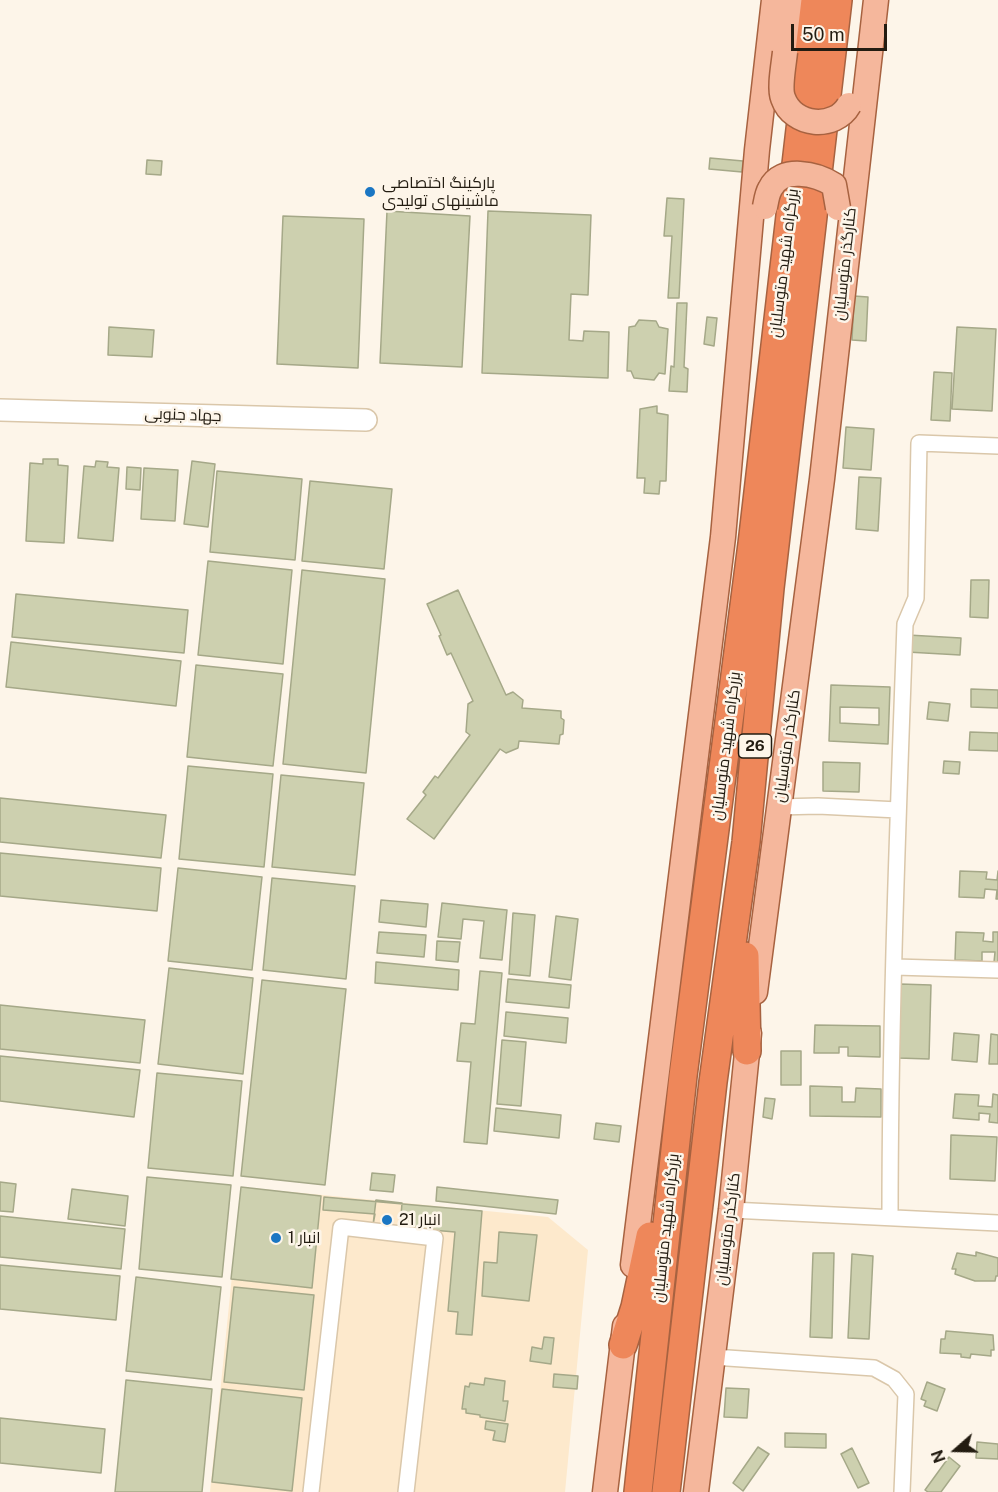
<!DOCTYPE html>
<meta charset="utf-8">
<style>
body{margin:0}
#map{position:relative;width:998px;height:1492px;overflow:hidden;background:#fdf5e9;font-family:"Public Sans",sans-serif}
canvas{display:block}
.north{position:absolute;left:926px;top:1420px;width:60px;height:60px;-webkit-text-stroke:4px #fdf5e9;paint-order:stroke;rotate:250deg;font-size:16px;font-weight:700;line-height:24px;text-align:center;color:#231c11}
.north::after{content:'';display:block;margin:auto;width:21px;height:27px;background:#231c11;clip-path:polygon(50% 0,100% 100%,50% 72%,0 100%)}
.scale{position:absolute;left:791px;top:24px;width:96px;height:27px;box-sizing:border-box;border:3px solid #231c11;border-top:0;padding-left:8px;font-size:18px;line-height:21px;white-space:nowrap;color:#231c11;-webkit-text-stroke:4px #fdf5e9;paint-order:stroke}
</style>
<div id="map">
<canvas width="998" height="1492"></canvas>
<div class="north">N</div>
<div class="scale">50 m</div>
</div>
<script>
const g = document.querySelector('canvas').getContext('2d');
g.lineJoin = 'round';
function fillPath(path, color) { g.fillStyle = color; g.fill(path, 'evenodd'); }
function strokePath(path, color, width, dash) { g.strokeStyle = color; g.lineWidth = width; g.lineCap = dash ? 'butt' : 'round'; g.setLineDash(dash || []); g.stroke(path); }
function write(font, color, halo, rows, align = 'center') {
  g.font = font + ' "Public Sans",Cairo,sans-serif'; g.lineWidth = 5; g.setLineDash([]); g.textBaseline = 'middle'; g.strokeStyle = halo; g.fillStyle = color; for (const [text, x, y, turn = 0] of rows) {
    g.save(); g.translate(x, y); g.rotate((+turn || 0) * Math.PI / 180); g.textAlign = isNaN(turn) ? turn : align; if (halo) g.strokeText(text, 0, 0); g.fillText(text, 0, 0); g.restore();
  }
}
const built = new Path2D(`
 M241 1187 548 1217 588 1250 565 1492H210Z`);
const building = new Path2D(`
 M710 158 743 161 742 172 709 169Z
 M147 160 162 161 161 175 146 174Z
 M667 198 684 199 679 298H668L672 236H664Z
 M387 211 470 216 462 367 380 363Z
 M488 211 591 215 588 295 571 294 569 340 583 341 584 331 609 332 608 378 482 373Z
 M283 216 364 219 358 368 277 364Z
 M854 296 868 297 866 341 852 340Z
 M677 303H687L684 367 688 369 687 392 669 391 671 366 674 367Z
 M707 317 717 318 714 346 704 344Z
 M639 320 656 321 659 327 668 329 665 374 659 373 654 380 634 378 631 371H627L629 327 635 326Z
 M109 327 154 330 152 357 108 355Z
 M957 327 996 329 992 411 952 409Z
 M934 372 952 373 950 421 931 420Z
 M657 406V413L668 415 666 481H660L659 494 644 493 645 478H637L640 409Z
 M846 427 874 429 871 470 843 468Z
 M43 459H58V465L68 466 64 543 26 541 30 463 43 464Z
 M96 461 108 462 107 467 119 468 113 541 78 538 84 466 95 467Z
 M192 461 215 464 208 527 184 524Z
 M127 467 141 468 140 490 126 489Z
 M144 468 178 470 175 521 141 519Z
 M217 471 302 479 295 560 210 552Z
 M859 477 881 478 878 531 856 529Z
 M310 481 392 489 384 569 302 561Z
 M208 561 292 570 283 664 198 655Z
 M302 570 385 579 366 773 283 764Z
 M971 580H989L988 618 970 617Z
 M458 590 506 695 513 692 523 700 522 708 561 711V718L564 720 563 734 560 735 559 744 519 741 518 748 506 753 500 749 434 839 407 819 426 795 423 792 435 776 438 778 470 735 466 732 468 704 473 701 451 653 447 655 439 636 441 635 427 604Z
 M16 594 188 610 184 653 12 637Z
 M908 635 961 638 960 655 907 652Z
 M11 642 181 661 176 706 6 687Z
 M196 665 283 674 273 766 187 757Z
 M831 685 890 687 888 744 829 741ZM840 707 879 708V725L840 723Z
 M971 689 998 690V708L971 707Z
 M929 702 950 704 948 721 927 719Z
 M970 732 998 733V751L969 750Z
 M944 761 960 762 959 774 943 773Z
 M823 762 860 763 859 792 823 791Z
 M188 766 273 774 264 867 179 859Z
 M281 775 364 783 355 875 272 867Z
 M0 798 166 815 161 858 0 842Z
 M0 853 161 868 157 911 0 896Z
 M178 868 262 877 252 970 168 961Z
 M960 871 987 872 986 879 997 880 998 871V899H996L997 890 985 889 984 898 959 897Z
 M272 878 355 886 346 979 263 970Z
 M381 900 428 904 426 927 379 922Z
 M442 903 507 910 502 960 480 958 484 921 463 919 461 939 438 937Z
 M513 913 535 915 530 976 509 974Z
 M556 916 578 919 571 980 549 977Z
 M379 932 426 935 424 957 377 953Z
 M956 932 984 933 983 941 993 942V932H998V962H994L995 952H982V961L955 960Z
 M437 941 460 942 458 962 436 960Z
 M376 962 459 970 458 990 375 983Z
 M169 968 253 978 243 1074 158 1064Z
 M480 971 502 973 487 1144 464 1142 471 1062 457 1061 461 1023 475 1024Z
 M508 979 571 985 569 1008 506 1002Z
 M262 980 346 989 325 1185 241 1176Z
 M900 984 931 985 929 1059 898 1058Z
 M0 1005 145 1020 140 1063 0 1049Z
 M506 1012 568 1018 566 1043 504 1036Z
 M815 1025 880 1026V1057L848 1056V1047H839V1053H814Z
 M954 1033 979 1035 977 1062 952 1060Z
 M991 1034 998 1035V1064H989Z
 M502 1040 526 1042 521 1106 497 1104Z
 M781 1051H801V1085H781Z
 M0 1056 140 1070 134 1117 0 1101Z
 M157 1073 242 1081 233 1176 148 1168Z
 M810 1086 842 1087V1102H855L856 1088 881 1089V1117L810 1116Z
 M955 1094 979 1095 978 1106 992 1107 993 1094 998 1095V1123L989 1122 990 1114 979 1113V1120L953 1118Z
 M765 1098 775 1099 772 1119 763 1117Z
 M496 1108 561 1115 559 1138 494 1131Z
 M596 1123 621 1126 619 1142 594 1139Z
 M951 1135 997 1137 995 1181 950 1179Z
 M372 1173 395 1175 393 1192 370 1190Z
 M147 1177 231 1185 222 1277 139 1269Z
 M0 1182 16 1184 13 1212 0 1211Z
 M241 1187 321 1196 312 1288 231 1279Z
 M437 1187 558 1200 556 1214 436 1201Z
 M72 1189 128 1196 125 1226 68 1219Z
 M324 1197 482 1211 472 1335 456 1334 458 1312 448 1311 455 1232 373 1225 375 1214 323 1210Z
 M376 1200 402 1203 400 1228 373 1225Z
 M0 1216 125 1229 121 1269 0 1257Z
 M499 1232 537 1235 529 1301 482 1296 484 1262 497 1263Z
 M976 1252 998 1258V1276H996L995 1281H975L955 1274 956 1269H952L957 1253 976 1256Z
 M813 1253H834L832 1338 810 1337Z
 M852 1254 873 1256 869 1339 848 1338Z
 M0 1265 120 1276 116 1320 0 1309Z
 M136 1277 221 1287 211 1380 126 1371Z
 M234 1287 314 1295 304 1390 224 1382Z
 M946 1331 993 1335 994 1350H991V1356L971 1354 970 1358 961 1357V1354L940 1353 941 1339H945Z
 M544 1337 554 1338 551 1364 530 1361 532 1347 542 1349Z
 M554 1374 578 1376 577 1389 553 1387Z
 M485 1378 505 1381 503 1401H508L505 1421 480 1417V1415L466 1413V1409H462L465 1386 469 1387 470 1383 484 1385Z
 M126 1380 212 1389 202 1492H115Z
 M927 1382 945 1389 937 1411 924 1406 926 1401 921 1399Z
 M726 1388 749 1389 747 1418 724 1417Z
 M222 1389 302 1398 292 1491 212 1482Z
 M0 1418 105 1429 101 1473 0 1463Z
 M486 1421 508 1424 505 1442 493 1440 495 1431 485 1429Z
 M785 1433 826 1434V1448L785 1447Z
 M977 1442 998 1444V1459L976 1458Z
 M758 1447 769 1454 743 1491 733 1483Z
 M852 1448 869 1483 858 1488 841 1454Z
 M949 1457 960 1466 941 1492H928L925 1490Z`);
const street = new Path2D(`
 M778 807 818 806 898 810
 M895 967 998 970
 M731 1210 998 1223
 M890 1217C890 1019 898 821 905 624L916 598 919 443 998 446
 M713 1357 874 1368 894 1379 906 1394 902 1492
 M311 1492 341 1227 435 1238 406 1492`);
const secondary = new Path2D(`
 M0 410 366 420`);
const primary = new Path2D(`
 M785 52 791 0
 M755 992 822 479 876 0
 M633 1265 723 537 757 150 774 0
 M605 1492 625 1326
 M696 1492 731 1210 749 1033`);
const highway = new Path2D(`
 M745 956 747 1051
 M623 1345 635 1307 650 1236
 M638 1492 683 1076 752 544 815 0
 M666 1492 713 1082 746 842 770 588 838 0`);
const primaryBridge = new Path2D(`
 M785 52C784 63 779 88 783 98 793 127 835 130 849 105
 M765 207C766 202 767 194 770 189 781 165 817 174 834 185L838 208`);
const markers = [
 [370,192,6,"#1a76c3"],
 [387,1220,6,"#1a76c3"],
 [276,1238,6,"#1a76c3"]
];
const shields = [
 [755,746,33]
];
const shieldNames = [
 ["26",755,746]
];
const poiNames = [
 ["پارکینگ اختصاصی",382,183],
 ["ماشینهای تولیدی",382,201],
 ["انبار 21",399,1220],
 ["انبار 1",288,1238]
];
const streetNames = [
 ["بزرگراه شهید متوسلیان",784,263,-83],
 ["کنارگذر متوسلیان",845,264,-84],
 ["جهاد جنوبی",183,415,2],
 ["بزرگراه شهید متوسلیان",726,746,-83],
 ["کنارگذر متوسلیان",787,746,-82],
 ["بزرگراه شهید متوسلیان",666,1228,-84],
 ["کنارگذر متوسلیان",728,1229,-83]
];
fillPath(built, '#fde9cc');
fillPath(building, '#cdd0af');
strokePath(building, '#a5a888', 1.5);
strokePath(street, '#dac7aa', 18);
strokePath(secondary, '#dac7aa', 24);
strokePath(primary, '#a76240', 27);
strokePath(highway, '#a76240', 30);
strokePath(street, '#fff', 15);
strokePath(secondary, '#fff', 21);
strokePath(primary, '#f5b79c', 24);
strokePath(highway, '#ee875a', 27);
strokePath(primaryBridge, '#a76240', 27, []);
strokePath(primaryBridge, '#f5b79c', 24);
for (const [x, y, r, color] of markers) { const dot = new Path2D(); dot.arc(x, y, r, 0, 2 * Math.PI); g.fillStyle = color; g.fill(dot); strokePath(dot, '#fdf5e9', 2); }
for (const [x, y, w] of shields) { const box = new Path2D(); box.roundRect(x - w / 2, y - 12, w, 24, 4.5); g.fillStyle = '#fdf5e9'; g.fill(box); strokePath(box, '#231c11', 1.5); }
write('bold 15px', '#231c11', null, shieldNames);
write('16px', '#231c11', '#fdf5e9', poiNames, 'left');
write('16px', '#231c11', '#fdf5e9', streetNames);
</script>
